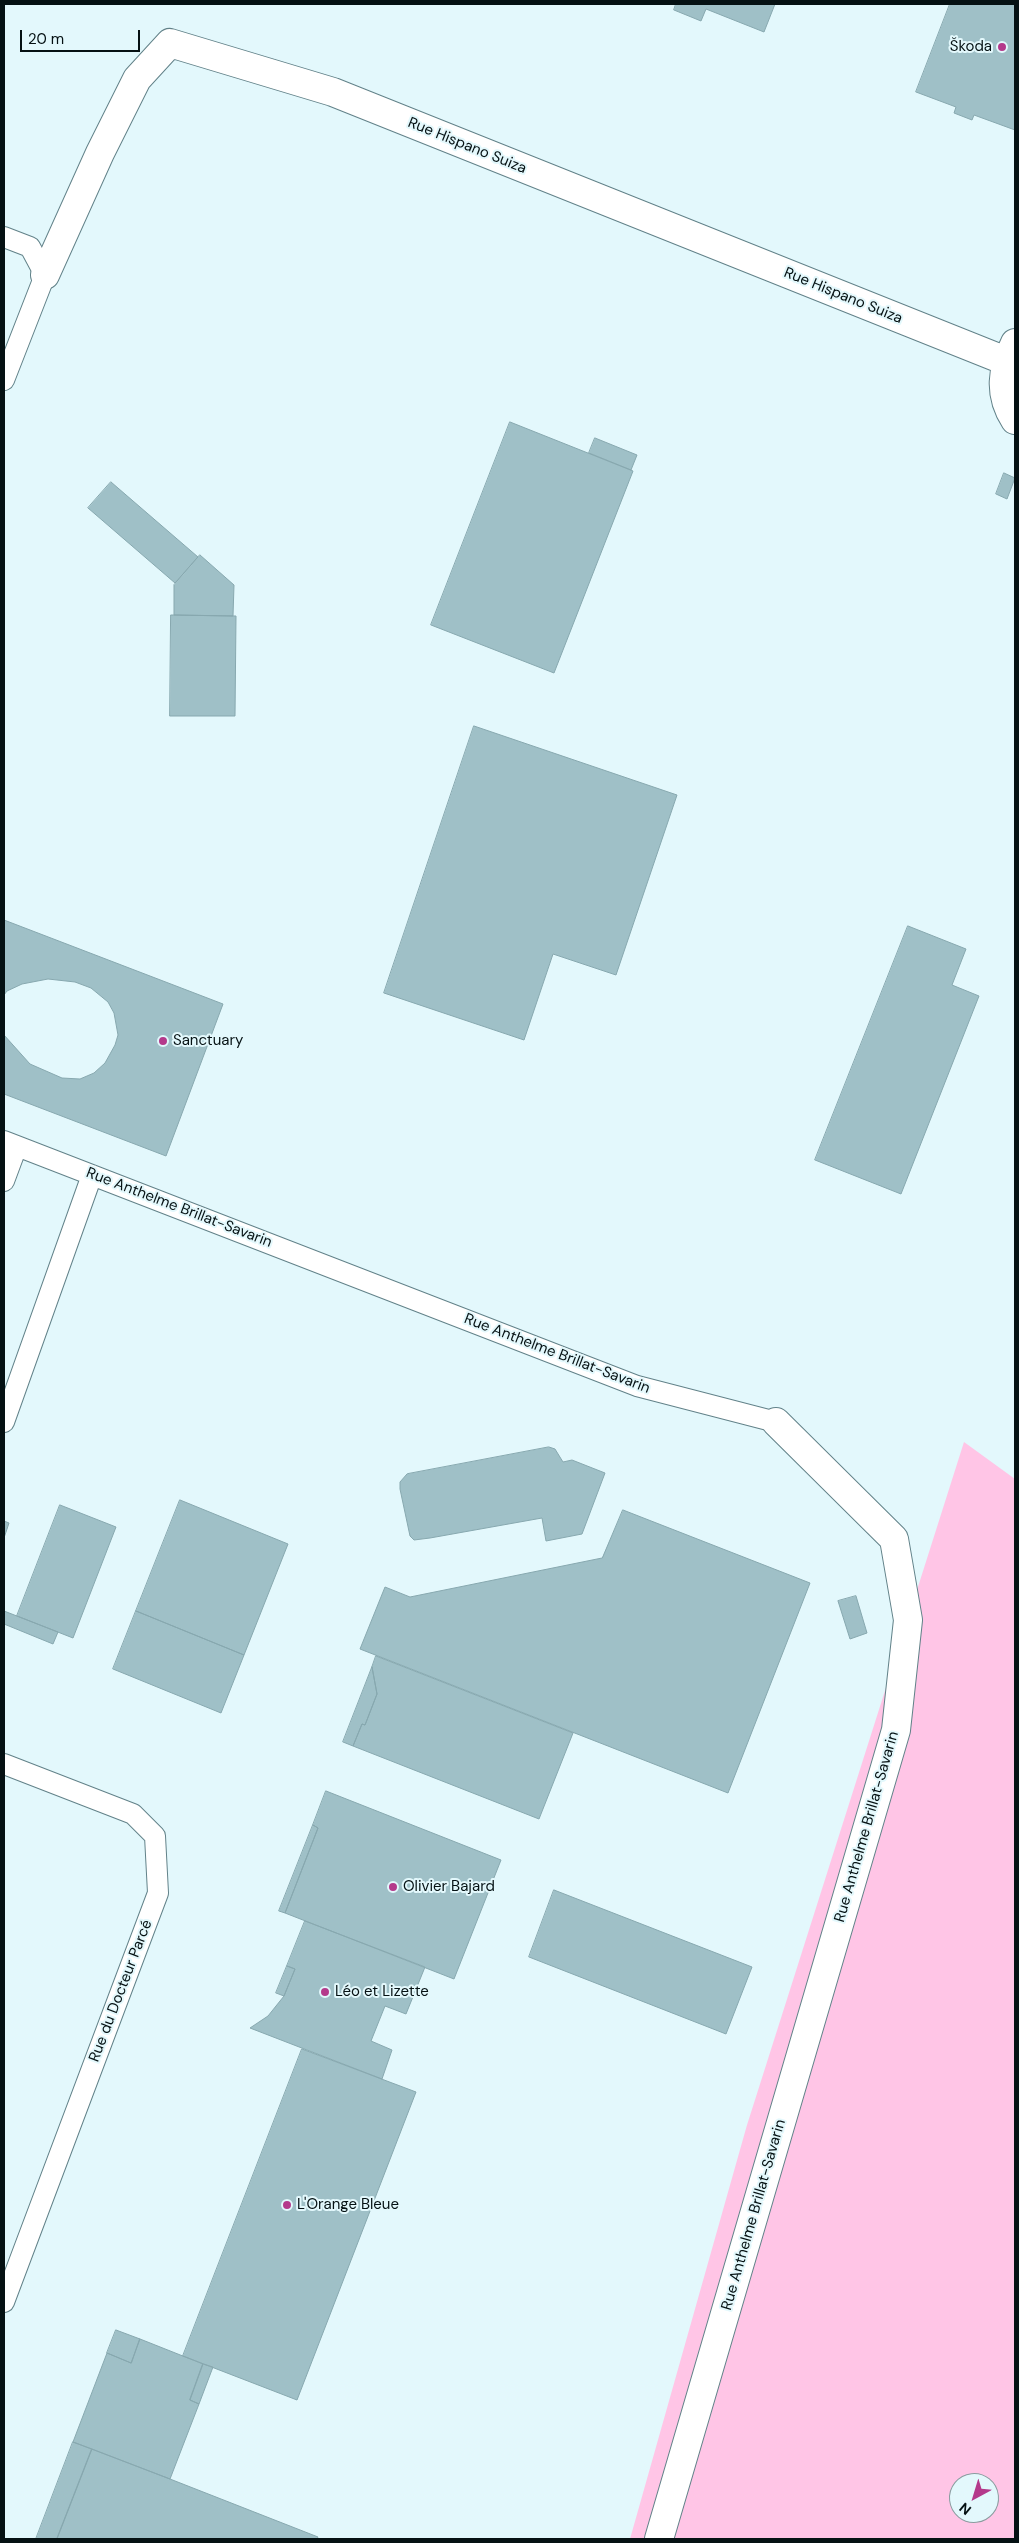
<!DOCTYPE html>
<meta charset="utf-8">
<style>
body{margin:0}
#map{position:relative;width:1019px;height:2543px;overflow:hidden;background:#e3f8fc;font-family:"DM Sans",sans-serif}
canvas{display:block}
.frame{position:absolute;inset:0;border:5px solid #051113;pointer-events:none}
.north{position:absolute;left:949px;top:2473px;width:50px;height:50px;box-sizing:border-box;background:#e3f8fc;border:1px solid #8a9c9f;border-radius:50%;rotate:219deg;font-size:14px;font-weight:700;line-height:20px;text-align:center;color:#051113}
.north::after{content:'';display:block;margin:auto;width:18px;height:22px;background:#b4398b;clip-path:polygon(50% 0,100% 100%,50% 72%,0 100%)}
.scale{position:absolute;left:20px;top:30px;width:120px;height:22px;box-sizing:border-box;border:2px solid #051113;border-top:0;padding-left:6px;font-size:15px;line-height:18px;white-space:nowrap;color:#051113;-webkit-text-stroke:4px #e3f8fc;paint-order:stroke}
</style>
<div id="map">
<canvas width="1019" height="2543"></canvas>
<div class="frame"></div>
<div class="north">N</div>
<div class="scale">20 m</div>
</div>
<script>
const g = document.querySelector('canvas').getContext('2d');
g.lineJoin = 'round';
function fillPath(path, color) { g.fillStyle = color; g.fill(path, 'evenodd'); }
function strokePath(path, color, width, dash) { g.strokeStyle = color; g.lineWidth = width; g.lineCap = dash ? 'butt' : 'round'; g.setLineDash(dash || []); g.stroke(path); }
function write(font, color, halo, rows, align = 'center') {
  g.font = font + ' "DM Sans",sans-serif'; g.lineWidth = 4; g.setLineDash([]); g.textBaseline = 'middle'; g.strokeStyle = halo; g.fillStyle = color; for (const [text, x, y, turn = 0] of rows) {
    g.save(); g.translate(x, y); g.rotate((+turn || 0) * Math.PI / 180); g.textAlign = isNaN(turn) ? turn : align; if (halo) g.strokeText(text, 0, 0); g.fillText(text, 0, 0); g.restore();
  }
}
const green = new Path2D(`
 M964 1442 1015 1479V2539H630L747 2125ZM959 2483H989V2513H959Z`);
const building = new Path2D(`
 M676 4H775L764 32 706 9 701 21 674 10Z
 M950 4H1015V130L974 115 972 120 954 113 956 107 916 92Z
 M510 422 633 471 554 673 431 625Z
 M595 438 637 455 631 470 589 453Z
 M1004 473 1015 478 1007 499 996 494Z
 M111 482 198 557 175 583 88 508Z
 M200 555 234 585 233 616 174 615V585Z
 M171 615 236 616 235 716H170Z
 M474 726 677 795 616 975 553 954 524 1040 384 993Z
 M4 920 223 1004 166 1156 4 1094V1035L30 1064 62 1078 80 1079 94 1073 105 1063 115 1045 118 1035 114 1013 108 1002 91 988 75 982 48 979 22 984 7 991 4 995Z
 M908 926 966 949 952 985 979 996 901 1194 815 1160Z
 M549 1447 555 1449 563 1462 572 1460 605 1473 582 1534 546 1541 542 1518 430 1538 414 1540 410 1536 400 1489V1482L407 1474Z
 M180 1500 288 1544 244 1655 136 1611Z
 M60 1505 116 1527 73 1638 17 1616Z
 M623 1510 810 1583 728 1793 360 1649 385 1587 410 1597 602 1558Z
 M4 1521 9 1523 4 1538Z
 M856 1596 867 1633 850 1639 838 1601Z
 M4 1611 58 1632 53 1644 4 1624Z
 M136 1611 244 1655 221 1713 113 1669Z
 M376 1656 573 1733 539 1819 353 1746 362 1724 365 1725 377 1694 372 1667Z
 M372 1667 377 1694 365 1725 362 1724 353 1746 343 1742Z
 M326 1791 501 1860 454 1979 285 1913 318 1828 313 1825Z
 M313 1825 318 1828 285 1913 279 1911Z
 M554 1890 752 1967 726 2034 529 1957Z
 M305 1921 425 1967 406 2014 385 2006 371 2041 392 2050 382 2079 250 2028 268 2016 284 1996 295 1969 287 1966Z
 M287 1966 295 1969 284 1996 276 1993Z
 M302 2049 416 2092 297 2400 183 2356Z
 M116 2330 140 2339 131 2363 107 2353Z
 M140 2339 203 2364 190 2400 199 2404 170 2479 73 2442 107 2353 131 2363Z
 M203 2364 213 2367 199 2404 190 2400Z
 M73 2442 92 2449 57 2539H36Z
 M92 2449 170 2479 318 2537 317 2539H57Z`);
const service = new Path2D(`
 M4 237 30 247 45 275 4 380
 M4 1141 637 1386 776 1422
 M4 1181 17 1146
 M4 1422 92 1175
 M4 1764 133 1814 155 1836 158 1893 4 2302`);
const minor = new Path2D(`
 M45 275 100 153 137 79 170 43 333 92 1006 361
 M1015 343C1002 369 998 394 1015 420
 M659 2539 896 1730 908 1620 894 1539 776 1422`);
const markers = [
 [1002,47,5,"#b4398b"],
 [163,1041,5,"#b4398b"],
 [393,1887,5,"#b4398b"],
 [325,1992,5,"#b4398b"],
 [287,2205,5,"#b4398b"]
];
const poiNames = [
 ["Škoda",992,47,"right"],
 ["Sanctuary",173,1041],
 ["Olivier Bajard",403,1887],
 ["Léo et Lizette",335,1992],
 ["L'Orange Bleue",297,2205]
];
const streetNames = [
 ["Rue Hispano Suiza",467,146,22],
 ["Rue Hispano Suiza",843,296,22],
 ["Rue Anthelme Brillat-Savarin",179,1208,21],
 ["Rue Anthelme Brillat-Savarin",557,1354,21],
 ["Rue Anthelme Brillat-Savarin",867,1827,-74],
 ["Rue du Docteur Parcé",121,1991,-69],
 ["Rue Anthelme Brillat-Savarin",754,2215,-74]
];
fillPath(green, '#ffc5e6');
fillPath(building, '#9fc0c7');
strokePath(building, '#87a8af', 1);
strokePath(service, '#628289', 22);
strokePath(minor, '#628289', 30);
strokePath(service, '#fff', 20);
strokePath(minor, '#fff', 28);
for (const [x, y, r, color] of markers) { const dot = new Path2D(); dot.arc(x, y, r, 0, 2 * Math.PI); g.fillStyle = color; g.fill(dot); strokePath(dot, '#e3f8fc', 2); }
write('15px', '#051113', '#e3f8fc', poiNames, 'left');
write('15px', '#051113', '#e3f8fc', streetNames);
</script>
